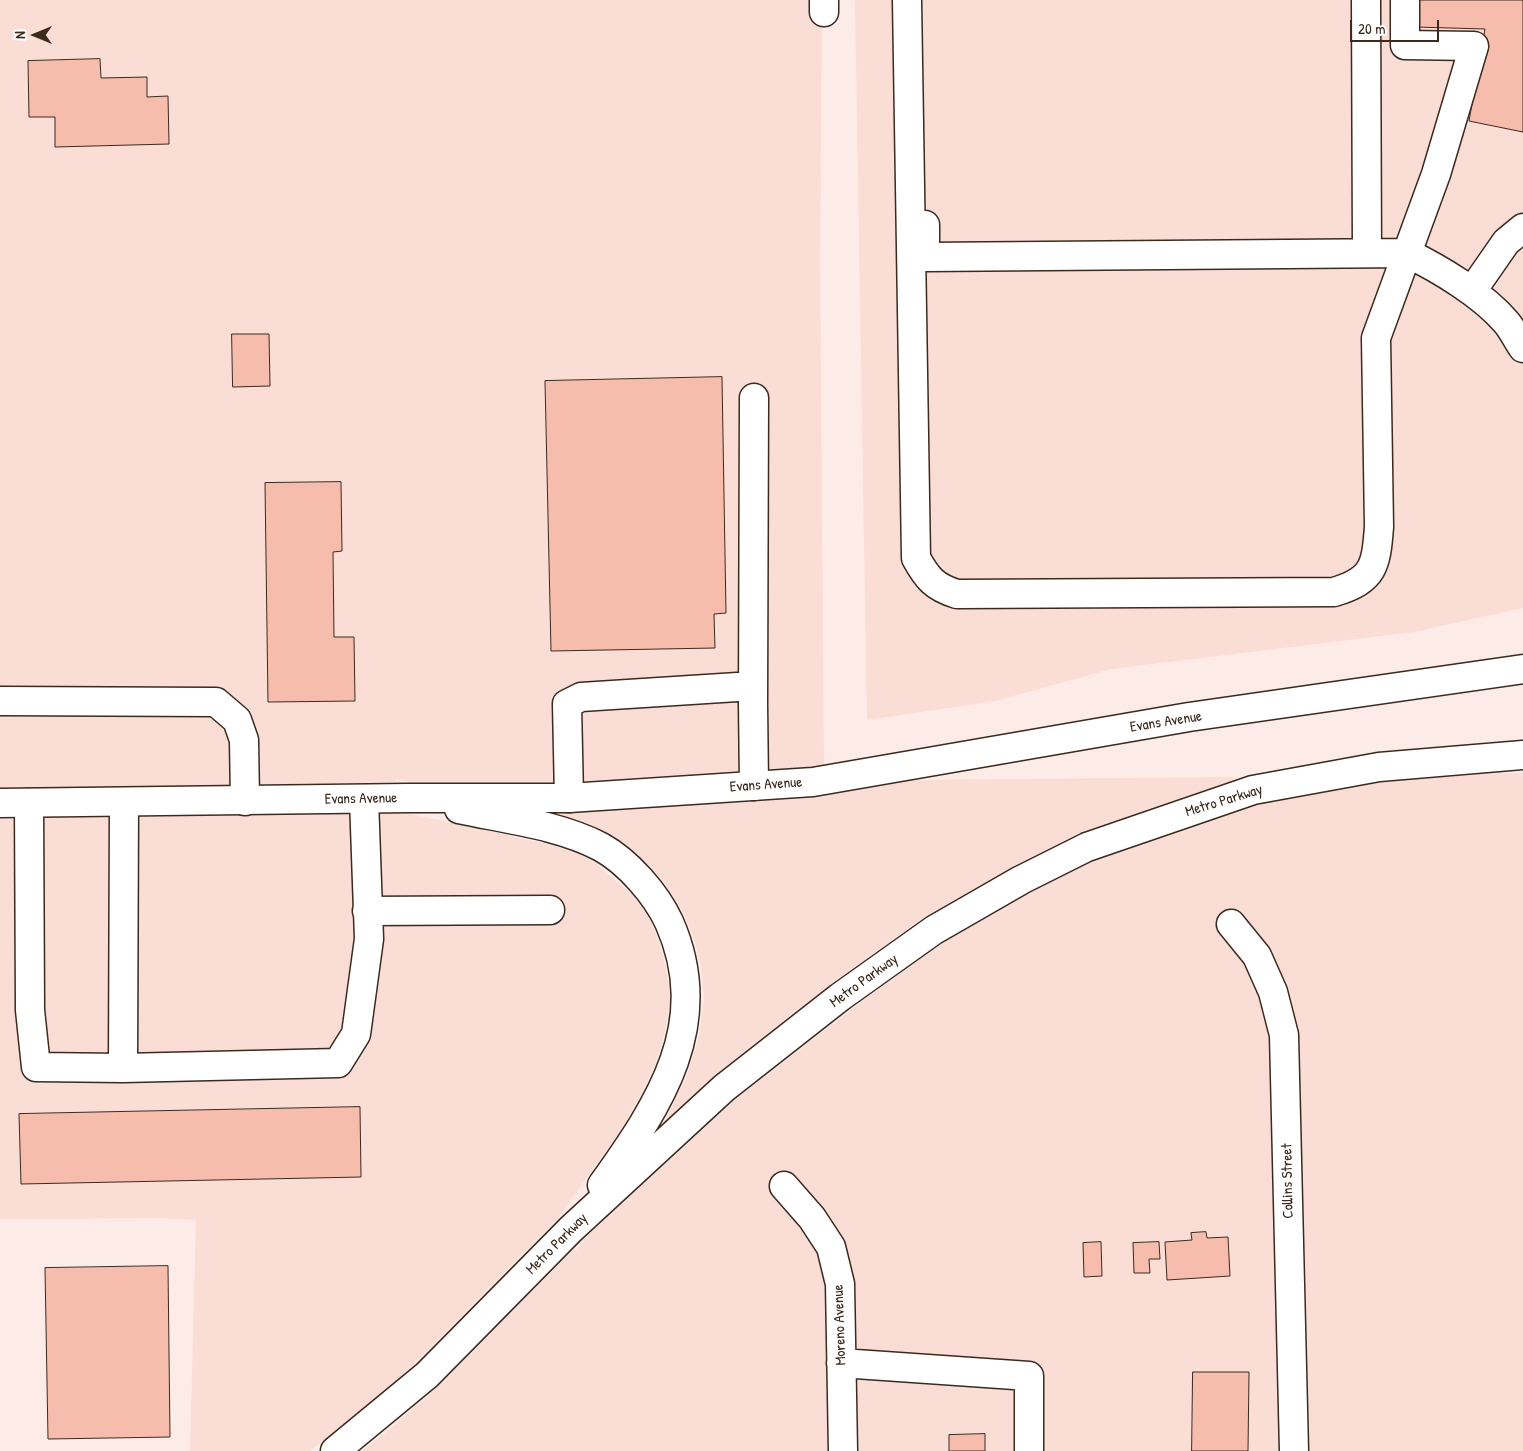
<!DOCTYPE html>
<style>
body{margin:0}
#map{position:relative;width:1523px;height:1451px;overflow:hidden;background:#fcebe6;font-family:"Patrick Hand",sans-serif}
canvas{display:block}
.north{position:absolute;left:10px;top:10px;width:50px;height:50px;-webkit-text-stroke:4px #fff;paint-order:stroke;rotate:270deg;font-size:14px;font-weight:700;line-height:20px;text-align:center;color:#3b2a1e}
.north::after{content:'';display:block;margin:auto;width:18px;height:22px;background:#3b2a1e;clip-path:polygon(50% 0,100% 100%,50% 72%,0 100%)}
.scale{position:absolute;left:1350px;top:20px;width:89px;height:22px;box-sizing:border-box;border:2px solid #3b2a1e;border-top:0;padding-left:6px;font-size:15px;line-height:18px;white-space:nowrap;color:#3b2a1e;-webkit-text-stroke:4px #fff;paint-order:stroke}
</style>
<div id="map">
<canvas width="1523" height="1451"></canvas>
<div class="north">N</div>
<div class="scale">20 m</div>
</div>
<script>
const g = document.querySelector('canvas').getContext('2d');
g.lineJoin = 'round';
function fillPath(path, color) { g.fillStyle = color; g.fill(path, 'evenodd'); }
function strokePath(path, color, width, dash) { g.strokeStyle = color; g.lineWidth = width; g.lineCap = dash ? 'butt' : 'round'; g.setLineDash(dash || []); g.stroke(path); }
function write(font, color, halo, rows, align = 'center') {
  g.font = font + ' "Patrick Hand",sans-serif'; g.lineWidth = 4; g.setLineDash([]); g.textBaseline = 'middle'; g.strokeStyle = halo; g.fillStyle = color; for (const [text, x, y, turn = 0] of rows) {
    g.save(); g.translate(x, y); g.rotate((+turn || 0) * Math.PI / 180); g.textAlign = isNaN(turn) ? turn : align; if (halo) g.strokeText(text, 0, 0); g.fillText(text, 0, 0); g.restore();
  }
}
const built = new Path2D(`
 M0 0H822L820 261 824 765 811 767 568 782H410L396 779 395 782H391L0 789Z
 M855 0H1523V608L1414 632 1111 669 995 701 867 720Z
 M1486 773H1523V1451H362L396 1424 439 1386 574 1249 576 1250 584 1239 736 1099 852 1009 943 942 1030 893 1094 860 1258 804 1382 782Z
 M1233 777V780L1079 833 1012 867 924 917 829 985 713 1076 664 1123 688 1073 699 1037 704 999 701 967 693 935 680 906 662 879 636 854 611 835 584 822 552 813 814 798 916 780 1238 777Z
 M406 813 547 844 573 851 593 861 634 896 649 918 660 945 667 973 670 1000 665 1032 656 1062 642 1092 621 1130 557 1219 414 1364 373 1401 310 1451H190L196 1220 163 1218 0 1219V819Z`);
const building = new Path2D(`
 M1415 0H1523V132L1469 121 1485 29 1415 27Z
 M100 59 101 78 147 77V97L168 96 169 144 55 147V117H29L28 61Z
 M232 334H269L270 386 233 387Z
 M722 377 726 613 714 614 715 648 551 651 545 381Z
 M341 482 342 551 333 552 334 637H354L355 701 268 702 265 483Z
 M360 1107 361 1177 21 1184 19 1114Z
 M1206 1232 1207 1238 1228 1237 1230 1276 1167 1280 1165 1242 1192 1240 1191 1233Z
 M1101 1242 1102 1276 1084 1277 1083 1243Z
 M1159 1242 1160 1259H1149L1150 1273H1134L1133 1243Z
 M168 1266 170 1437 48 1439 45 1268Z
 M1193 1372H1249L1248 1451H1192Z
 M985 1434V1451H949V1435Z`);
const minor = new Path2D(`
 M824 0V12
 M907 0 916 558C927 578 934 587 957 594L1334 592C1374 580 1376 566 1379 527L1376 338 1436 174 1474 46 1405 45V0
 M1366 0 1367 253
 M925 225V257L1407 253C1440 269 1483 295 1506 322 1513 330 1517 340 1523 348
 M1472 291 1506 242 1523 228
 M754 398 753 703 754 786
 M0 701 216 702 237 720 244 740 245 801
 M569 798 567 704 581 697 753 686
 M29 803 30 1010 36 1067 123 1068 338 1063 356 1034 369 939 364 799
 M367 911 550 910
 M1231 924 1257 956 1273 992 1284 1035 1294 1451
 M123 1068 124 803
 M784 1186 812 1218 831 1247 840 1284 843 1451
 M841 1363 1029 1376V1451`);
const major = new Path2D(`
 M0 803 408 798H569L813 782 1189 717 1523 669
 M459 809C505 819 560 825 601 847 628 862 656 894 669 922 714 1023 660 1104 602 1185
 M335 1451 427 1375 571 1229 724 1088 840 997 934 930 1021 880 1087 847 1253 790 1379 767 1523 755`);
const streetNames = [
 ["Evans Avenue",1166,722,-9],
 ["Evans Avenue",766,785,-4],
 ["Evans Avenue",361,799,-1],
 ["Metro Parkway",1224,801,-17],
 ["Metro Parkway",864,981,-36],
 ["Collins Street",1288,1181,-91],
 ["Metro Parkway",557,1244,-45],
 ["Moreno Avenue",840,1325,-92]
];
fillPath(built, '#faddd5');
fillPath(building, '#f6bdad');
strokePath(building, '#3b2a1e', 1);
strokePath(minor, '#3b2a1e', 31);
strokePath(major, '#3b2a1e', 31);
strokePath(minor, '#fff', 28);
strokePath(major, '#fff', 28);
write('15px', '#3b2a1e', '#fff', streetNames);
</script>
